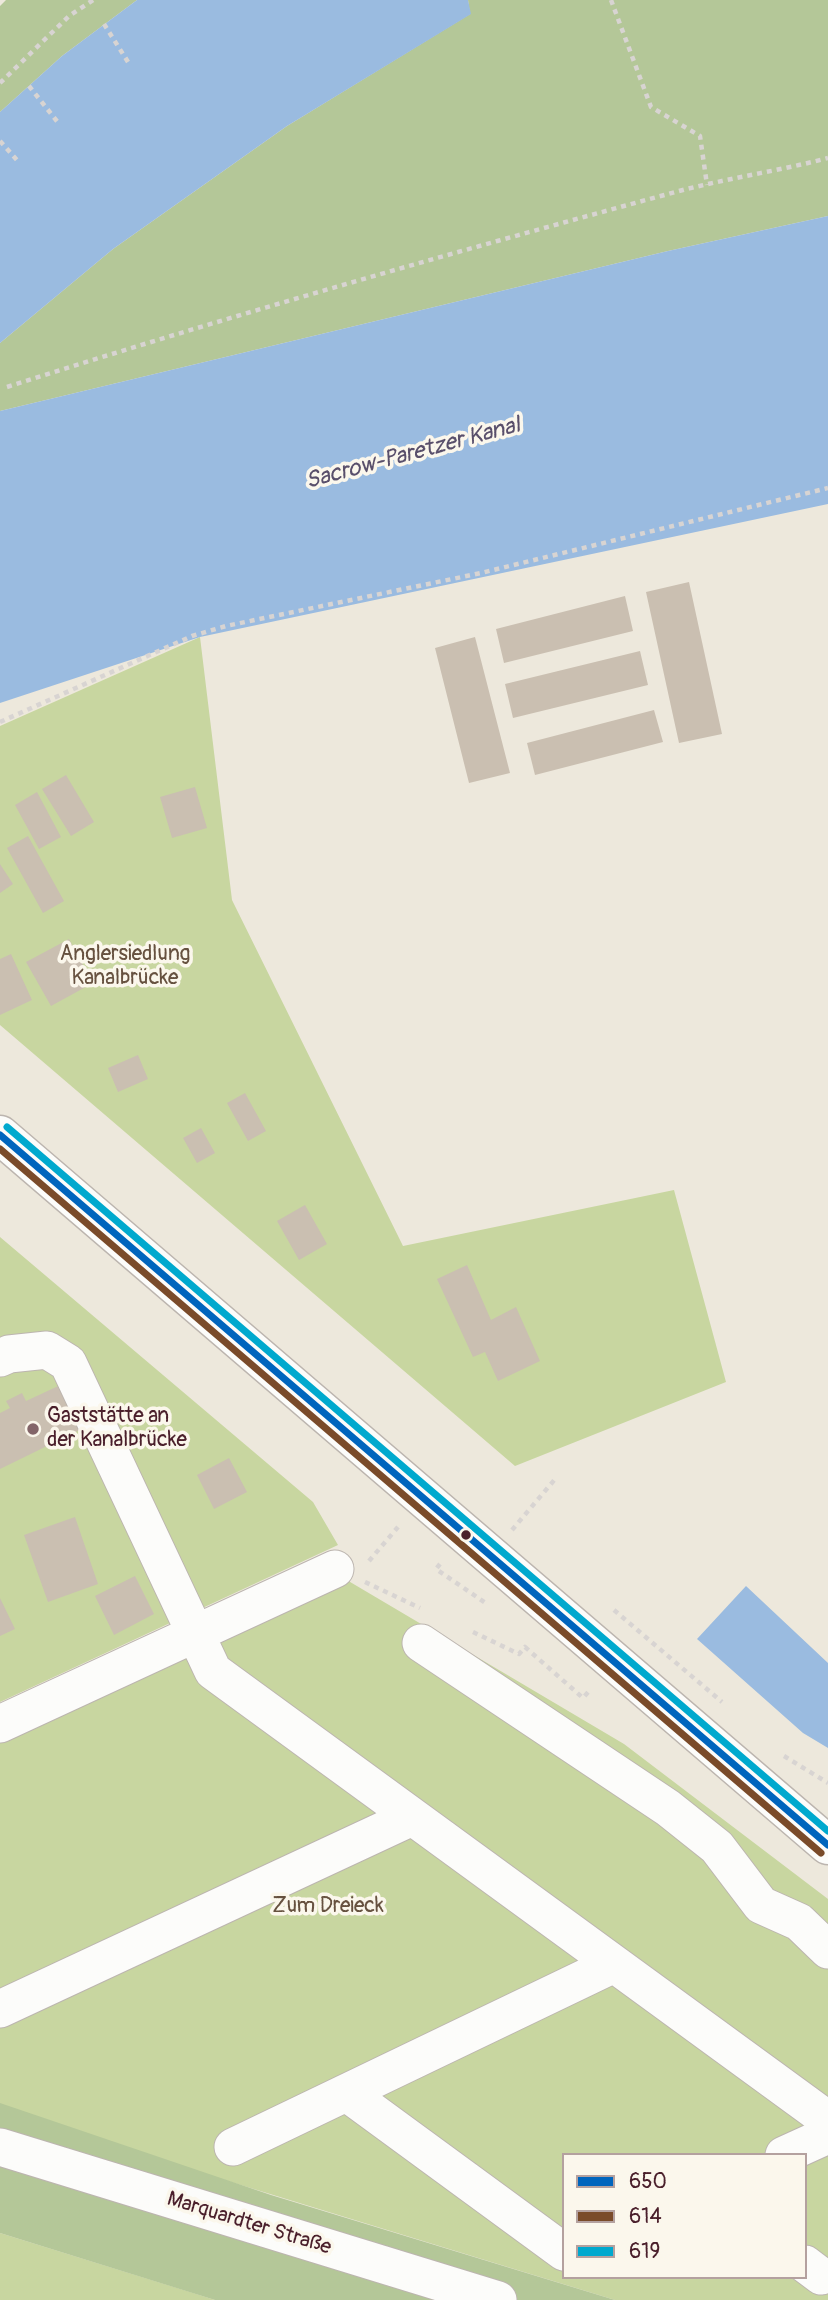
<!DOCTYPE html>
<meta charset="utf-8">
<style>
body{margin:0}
#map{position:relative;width:828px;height:2300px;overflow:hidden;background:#ede8dc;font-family:Pangolin,sans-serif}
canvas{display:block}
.legend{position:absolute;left:562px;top:2153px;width:245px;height:126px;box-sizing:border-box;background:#fbf7ec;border:2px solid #b4a19f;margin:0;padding:9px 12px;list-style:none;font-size:21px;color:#4a1f2b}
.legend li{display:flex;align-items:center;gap:14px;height:35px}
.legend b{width:35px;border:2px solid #b4a19f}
</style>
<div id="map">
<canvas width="828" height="2300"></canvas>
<ul class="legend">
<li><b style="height:9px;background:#0065bd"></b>650</li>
<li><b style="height:9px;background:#7a4b2a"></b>614</li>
<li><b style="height:9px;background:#00a9ce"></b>619</li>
</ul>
</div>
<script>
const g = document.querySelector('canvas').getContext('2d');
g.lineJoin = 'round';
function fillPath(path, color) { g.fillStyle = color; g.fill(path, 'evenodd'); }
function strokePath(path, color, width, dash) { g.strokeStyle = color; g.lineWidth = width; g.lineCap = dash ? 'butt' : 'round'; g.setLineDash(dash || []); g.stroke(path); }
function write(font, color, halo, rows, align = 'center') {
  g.font = font + ' Pangolin,sans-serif'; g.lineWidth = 7; g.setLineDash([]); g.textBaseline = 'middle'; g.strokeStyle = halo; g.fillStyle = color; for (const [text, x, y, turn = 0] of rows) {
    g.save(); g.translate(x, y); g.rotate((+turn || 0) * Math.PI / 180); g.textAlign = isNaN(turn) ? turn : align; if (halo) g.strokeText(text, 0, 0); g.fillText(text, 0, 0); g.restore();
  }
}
const green = new Path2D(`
 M200 637 232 900 403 1246 674 1190 726 1382 515 1466 0 1025V726Z
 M0 1237 313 1502 338 1545 0 1702Z
 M340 1576 624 1744 828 1899V2300H615L0 2111V1733ZM564 2155H805V2277H564Z
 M0 2233 190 2292 215 2300H0Z`);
const forest = new Path2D(`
 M6 0H137L62 56 0 112V6Z
 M468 0H828V216L668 251 0 411V343L113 249 287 126 470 14Z
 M0 2103 271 2195 615 2300H215L0 2233Z`);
const water = new Path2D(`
 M137 0H468L471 14 287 126 113 249 0 343V112L62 56Z
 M828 216V504L200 637 0 703V411L668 251Z
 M746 1586 828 1663V1748L803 1733 697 1639Z`);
const building = new Path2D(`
 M689 582 722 734 679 743 646 592Z
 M625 596 633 631 504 663 496 629Z
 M475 637 510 773 469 783 435 648Z
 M640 651 648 685 513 718 505 684Z
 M654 710 663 742 535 775 527 743Z
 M66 775 94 822 71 836 42 789Z
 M195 787 207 828 172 838 160 797Z
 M37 792 61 837 39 849 15 805Z
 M28 836 64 901 43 913 7 848Z
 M0 864 13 884 0 893Z
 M69 939 93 983 51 1006 26 962Z
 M11 954 32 1000 0 1015V959Z
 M138 1055 148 1079 118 1092 108 1068Z
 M245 1093 266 1131 248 1141 227 1103Z
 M201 1128 215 1153 197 1163 183 1138Z
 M305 1205 327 1244 299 1260 277 1221Z
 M467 1265 491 1320 516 1307 540 1361 498 1381 485 1352 473 1357 437 1279Z
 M67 1382 88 1426 0 1469V1413L10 1408 6 1401 22 1393 26 1401Z
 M229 1458 247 1492 214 1509 197 1475Z
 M75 1517 98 1584 48 1602 24 1535Z
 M135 1576 154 1614 114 1635 95 1596Z
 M0 1598 15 1629 0 1636Z`);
const path = new Path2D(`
 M611 0 651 107 700 136 707 185
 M104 24 128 62
 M0 83 69 16 93 0
 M29 86 60 125
 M0 141 17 160
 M7 387C226 317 447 254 668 194 721 179 775 172 828 158
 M0 722 192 636 226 626 481 573 828 488
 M512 1530 556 1478
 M369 1561 398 1527
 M440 1564 436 1569 487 1604
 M365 1582 420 1608
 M614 1610 722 1702
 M473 1632 519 1654 525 1647 583 1698 591 1689
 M784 1756 828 1783`);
const minor = new Path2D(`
 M0 1358 9 1354 47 1350 68 1363 213 1671 828 2120
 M421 1643 668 1808 717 1847 761 1905 799 1922 828 1950
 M0 1724 335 1569
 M0 2009 412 1817
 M347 2093 564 2252
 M0 2147 498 2300
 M233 2147 614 1964
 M784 2155 828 2135
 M805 2264 821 2276`);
const major = new Path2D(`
 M0 1135 828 1845`);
const bus1 = new Path2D(`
 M0 1135 828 1845`);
const bus2 = new Path2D(`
 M0 1149 821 1853`);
const bus3 = new Path2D(`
 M7 1127 828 1831`);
const markers = [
 [33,1429,7,"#836569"],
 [466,1535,6,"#4a1f2b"]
];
const parkNames = [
 ["Anglersiedlung",125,955],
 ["Kanalbrücke",125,979],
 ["Zum Dreieck",328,1907]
];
const poiNames = [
 ["Gaststätte an",47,1417],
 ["der Kanalbrücke",47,1441]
];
const streetNames = [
 ["Marquardter Straße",249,2224,17]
];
const waterNames = [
 ["Sacrow-Paretzer Kanal",413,454,-15]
];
fillPath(green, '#c8d6a0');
fillPath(forest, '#b4c798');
fillPath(water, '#9abbe0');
fillPath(building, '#cabfb1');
strokePath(minor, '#bcb5af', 39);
strokePath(major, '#bcb5af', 41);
strokePath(path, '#d8d4d2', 4.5, [5, 5]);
strokePath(minor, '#fcfcfa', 37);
strokePath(major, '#fcfcfa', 38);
strokePath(bus1, '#0065bd', 7);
strokePath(bus2, '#7a4b2a', 7);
strokePath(bus3, '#00a9ce', 7);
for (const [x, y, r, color] of markers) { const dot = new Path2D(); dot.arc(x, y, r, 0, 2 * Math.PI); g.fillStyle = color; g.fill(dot); strokePath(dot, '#fbf7ec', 2.5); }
write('21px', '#66513f', '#fbf7ec', parkNames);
write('21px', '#4a1f2b', '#fbf7ec', poiNames, 'left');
write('21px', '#4a1f2b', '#fbf7ec', streetNames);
write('italic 23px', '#594f6b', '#fbf7ec', waterNames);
</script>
